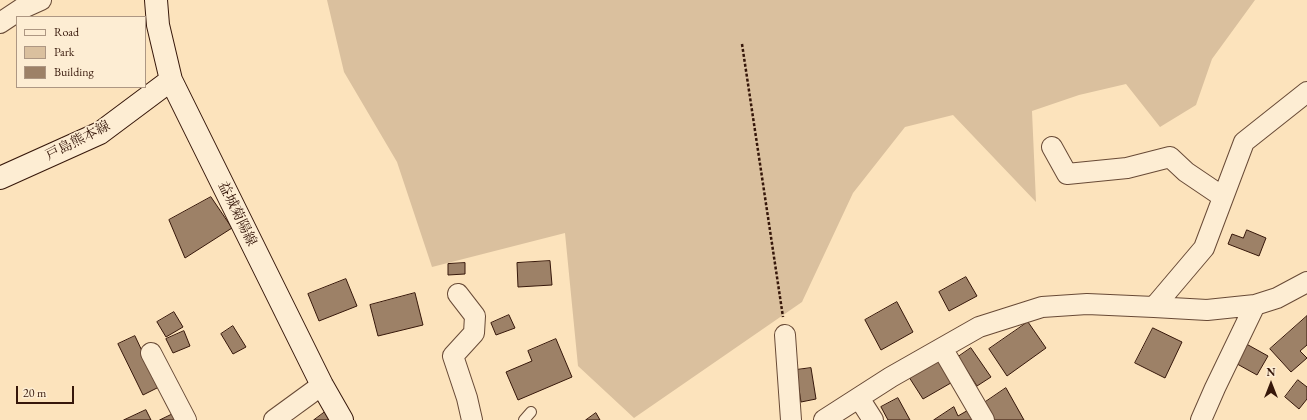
<!DOCTYPE html>
<meta charset="utf-8">
<style>
body{margin:0}
#map{position:relative;width:1307px;height:420px;overflow:hidden;background:#fce3bc;font-family:"EB Garamond",serif}
canvas{display:block}
.legend{position:absolute;left:16px;top:16px;width:130px;height:72px;box-sizing:border-box;background:#fdedd3;border:1px solid #ad9783;margin:0;padding:5px 7px;list-style:none;font-size:12px;color:#36170a}
.legend li{display:flex;align-items:center;gap:8px;height:20px}
.legend b{width:20px;border:1px solid #ad9783}
.north{position:absolute;left:1251px;top:364px;width:40px;height:40px;-webkit-text-stroke:3px #fdedd3;paint-order:stroke;rotate:0deg;font-size:11px;font-weight:700;line-height:16px;text-align:center;color:#36170a}
.north::after{content:'';display:block;margin:auto;width:14px;height:18px;background:#36170a;clip-path:polygon(50% 0,100% 100%,50% 72%,0 100%)}
.scale{position:absolute;left:16px;top:386px;width:58px;height:18px;box-sizing:border-box;border:2px solid #36170a;border-top:0;padding-left:5px;font-size:12px;line-height:14px;white-space:nowrap;color:#36170a;-webkit-text-stroke:3px #fdedd3;paint-order:stroke}
</style>
<div id="map">
<canvas width="1307" height="420"></canvas>
<ul class="legend">
<li><b style="height:5px;background:#fdedd3"></b>Road</li>
<li><b style="height:11px;background:#dac09e"></b>Park</li>
<li><b style="height:11px;background:#9d8167"></b>Building</li>
</ul>
<div class="north">N</div>
<div class="scale">20 m</div>
</div>
<script>
const g = document.querySelector('canvas').getContext('2d');
g.lineJoin = 'round';
function fillPath(path, color) { g.fillStyle = color; g.fill(path, 'evenodd'); }
function strokePath(path, color, width, dash) { g.strokeStyle = color; g.lineWidth = width; g.lineCap = dash ? 'butt' : 'round'; g.setLineDash(dash || []); g.stroke(path); }
function write(font, color, halo, rows, align = 'center') {
  g.font = font + ' "EB Garamond","Noto Serif JP",serif'; g.lineWidth = 3.5; g.setLineDash([]); g.textBaseline = 'middle'; g.strokeStyle = halo; g.fillStyle = color; for (const [text, x, y, turn = 0] of rows) {
    g.save(); g.translate(x, y); g.rotate((+turn || 0) * Math.PI / 180); g.textAlign = isNaN(turn) ? turn : align; if (halo) g.strokeText(text, 0, 0); g.fillText(text, 0, 0); g.restore();
  }
}
const green = new Path2D(`
 M327 0H1255L1212 59 1196 105 1160 127 1126 84 1079 95 1032 111 1036 202 953 115 905 127 853 193 802 302 634 418 578 366 565 233 432 267 397 162 344 72Z`);
const building = new Path2D(`
 M211 197 232 228 185 258 169 220Z
 M1247 230 1266 238 1259 256 1228 244 1232 234 1243 238Z
 M550 261 552 285 518 287 517 263Z
 M465 263V274L448 275V264Z
 M966 277 977 296 949 311 939 292Z
 M346 279 357 306 319 321 308 294Z
 M415 293 423 325 378 336 370 305Z
 M897 302 913 332 881 350 865 320Z
 M174 312 183 327 166 337 157 322Z
 M509 315 515 328 496 335 491 323Z
 M1307 316V345L1300 351 1307 358 1291 372 1270 349Z
 M1028 322 1046 348 1007 376 989 349Z
 M233 326 246 347 233 354 221 334Z
 M1153 328 1182 342 1165 378 1135 363Z
 M184 331 190 346 173 353 166 339Z
 M135 336 159 387 143 395 118 344Z
 M556 339 572 377 518 400 506 372 532 361 528 351Z
 M1241 341 1268 356 1257 375 1230 360Z
 M971 348 991 377 977 386 958 357Z
 M941 355 956 380 923 399 907 374Z
 M811 368 816 399 801 402 796 370Z
 M1298 380 1307 387V399L1299 409 1285 397Z
 M1006 388 1024 420H994L984 403Z
 M898 398 910 420H888L881 407Z
 M954 407 958 416 970 409 976 420H934Z
 M146 410 151 420H124Z
 M325 412 330 420H314Z
 M175 413 178 420H160Z
 M596 413 600 420H586Z`);
const path = new Path2D(`
 M742 44 783 317`);
const lane = new Path2D(`
 M524 420 531 412`);
const street = new Path2D(`
 M0 23 21 9 41 0
 M1052 147 1067 174 1127 168 1170 157 1186 172 1223 197
 M458 294 475 316 474 333 453 356 467 398 472 420
 M1154 307 1204 248 1244 142 1307 92
 M785 335 791 420
 M942 348 984 420
 M151 353 186 420
 M859 398 873 420
 M274 420 322 385
 M824 420 891 377 979 327 1042 307 1087 304 1154 307 1207 310 1255 305 1277 298 1307 282
 M1201 420 1215 388 1255 305`);
const secondary = new Path2D(`
 M156 0 158 25 171 80 322 385 342 420
 M0 178 100 133 171 80`);
const streetNames = [
 ["戸島熊本線",78,141,-27],
 ["益城菊陽線",237,214,64]
];
fillPath(green, '#dac09e');
fillPath(building, '#9d8167');
strokePath(building, '#36170a', 1);
strokePath(lane, '#684a36', 12);
strokePath(street, '#684a36', 22);
strokePath(secondary, '#36170a', 24);
strokePath(path, '#36170a', 2.5, [3, 2]);
strokePath(lane, '#fdedd3', 10);
strokePath(street, '#fdedd3', 20);
strokePath(secondary, '#fdedd3', 22);
write('14px', '#36170a', '#fdedd3', streetNames);
</script>
